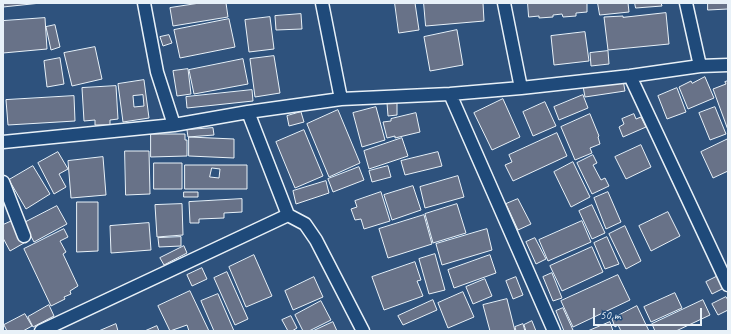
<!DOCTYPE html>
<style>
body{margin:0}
#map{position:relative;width:731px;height:334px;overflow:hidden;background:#2e527d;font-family:Caveat,sans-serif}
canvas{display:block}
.frame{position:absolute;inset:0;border:4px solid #e8f1f8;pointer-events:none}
.scale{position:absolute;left:593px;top:308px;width:109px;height:18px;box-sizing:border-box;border:2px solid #e8f1f8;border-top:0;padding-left:5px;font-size:12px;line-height:14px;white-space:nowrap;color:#e8f1f8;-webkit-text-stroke:3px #1f4a7a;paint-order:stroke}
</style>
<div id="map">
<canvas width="731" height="334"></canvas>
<div class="frame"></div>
<div class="scale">50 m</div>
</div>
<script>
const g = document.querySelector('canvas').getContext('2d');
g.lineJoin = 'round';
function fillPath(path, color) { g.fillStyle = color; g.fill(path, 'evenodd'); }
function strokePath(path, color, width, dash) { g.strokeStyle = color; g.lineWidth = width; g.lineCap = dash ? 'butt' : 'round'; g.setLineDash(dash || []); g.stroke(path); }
const building = new Path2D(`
 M3 3H41L3 7Z
 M200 3H226L228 17 173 26 170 8Z
 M395 3H415L419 30 399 33Z
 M424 3H483L484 21 426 26Z
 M528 3H587V12L576 13V16L563 17 562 14 553 15V17L539 18V16L529 17Z
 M598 3H628L629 12 600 15Z
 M635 3H661L662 6 636 8Z
 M708 3H728V9L708 10Z
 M666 13 669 44 608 50 604 17 623 16V17Z
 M301 14 302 29 276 30 275 16Z
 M270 17 274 49 249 52 245 20Z
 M45 18 47 49 3 53V21Z
 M229 19 235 47 180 58 174 30Z
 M55 25 60 47 51 50 46 27Z
 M457 30 463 65 430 71 424 37Z
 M585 32 589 61 554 65 551 36Z
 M169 35 172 43 163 46 160 37Z
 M95 47 102 79 72 86 64 53Z
 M608 51 609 64 591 66 590 53Z
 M274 56 280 93 255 97 250 59Z
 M60 58 64 84 47 87 44 61Z
 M243 59 248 84 194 94 189 70Z
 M188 69 191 94 177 96 173 71Z
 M705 77 714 98 688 109 679 87 691 81 692 83Z
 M144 80 149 118 123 122 118 84ZM143 95 144 106 134 107 133 96Z
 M623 80 625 91 585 97 583 86Z
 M728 81V130L713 89 726 84 725 82Z
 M116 86 118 119 110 120V125H95V120L84 121 82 88Z
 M677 88 686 112 667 119 658 96Z
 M252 90 253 101 187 108 186 97Z
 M583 95 588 108 559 120 554 107Z
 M74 96 75 121 8 125 6 100Z
 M503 99 520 137 492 150 474 113Z
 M397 102V115L388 116 387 103Z
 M545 102 556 126 533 136 523 112Z
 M376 107 385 140 362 147 353 113Z
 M715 107 726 134 710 140 699 113Z
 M338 110 360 163 329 177 307 124Z
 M301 112 304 122 289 126 287 116Z
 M416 113 420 132 395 138V136L387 138 383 122 391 121V119Z
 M590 114 599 136 598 137 600 144 590 148 592 153 575 160 561 127Z
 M634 114 636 119 641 117 646 127 623 137 619 127 624 124 622 119Z
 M213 128 214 135 188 137 187 130Z
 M304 130 323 176 295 188 276 142Z
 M557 133 567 156 513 181 505 165 512 162 509 155Z
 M151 134H185V140H187V156L151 157Z
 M189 137 234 139V158L189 156Z
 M402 138 408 156 369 169 364 151Z
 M728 139V171L713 178 701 152Z
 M641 145 651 167 626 179 615 157Z
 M125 151H149L150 194 126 195Z
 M58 152 68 169 59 174 66 187 54 194 38 163Z
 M438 152 442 166 405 175 401 161Z
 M593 155 597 163 593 165 601 180 605 178 609 186 592 194 577 163Z
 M103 157 106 195 71 198 68 161Z
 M573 162 590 197 571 207 554 172Z
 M154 163H182V189H154Z
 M185 165H247V189H185ZM212 168 220 169 219 178 210 177Z
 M33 166 50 194 26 209 9 180Z
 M388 166 391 177 372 182 369 171Z
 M359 167 364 180 333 192 328 179Z
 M458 176 464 197 425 208 420 187Z
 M326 181 329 193 296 204 293 191Z
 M413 186 421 210 392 220 384 195Z
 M184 192H198V197H184Z
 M381 192 390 221 364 229 361 219 355 220 351 209 357 207 355 201Z
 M608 192 621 222 606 229 594 198Z
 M242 199V212L224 213V218L199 219V223H190L189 202Z
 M518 199 531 224 518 230 506 204Z
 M77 202H98V251L77 252Z
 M182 204 183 235 157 237 155 205Z
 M457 204 466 233 433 243 425 214Z
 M592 205 605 233 592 239 579 211Z
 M57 206 67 224 34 242 24 223Z
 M668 212 680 236 651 251 639 226Z
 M424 215 432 244 388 258 379 229Z
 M12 221 24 243 10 251 3 238V225Z
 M582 221 591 242 548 261 539 240Z
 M149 223 151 250 111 253 110 226Z
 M625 226 641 261 626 269 609 234Z
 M64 229 68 237 60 241 66 252 63 254 78 286 70 291 71 294 64 297 65 299 51 306 24 249Z
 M487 229 492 250 442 265 436 244Z
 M181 237V246L159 247 158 238Z
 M607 237 619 264 605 269 594 243Z
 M535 238 546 259 536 264 526 242Z
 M184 246 187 253 164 265 160 258Z
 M592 247 603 272 562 291 550 266Z
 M435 254 445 290 429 294 419 259Z
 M254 255 272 296 246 307 229 267Z
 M490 255 496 273 454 288 448 270Z
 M415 262 421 280 417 281 423 296 384 310 372 277Z
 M202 268 207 279 192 286 187 275Z
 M227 272 248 319 235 325 214 278Z
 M552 273 562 298 553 301 543 277Z
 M618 275 630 300 573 327 561 301Z
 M718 276 724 288 712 294 706 282Z
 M314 277 323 297 293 310 285 291Z
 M516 277 523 295 513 299 506 281Z
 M485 279 492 296 473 304 466 287Z
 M190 291 209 331H189L187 325 170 331 158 306Z
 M463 292 474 317 448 328 438 303Z
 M675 293 682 308 651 322 644 307Z
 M218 294 234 331H214L201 301Z
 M726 297 728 300V310L718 315 712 304Z
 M507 299 515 331H490L483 305Z
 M433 300 437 310 403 325 398 316Z
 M703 300 710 315 676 331H655L652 324Z
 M321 301 331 320 309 331H303L295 315Z
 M49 305 54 316 33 327 28 317Z
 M637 306 649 331H621L618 325 615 327 612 319Z
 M563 308 573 330 570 331H564L556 311Z
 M25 314 32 326 23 331H7L4 325Z
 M291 316 297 328 292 331H288L282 320Z
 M532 321 536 331H526L524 325Z
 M333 322 337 331H313Z
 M610 322 613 331H588Z
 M116 324 118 331H99Z
 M523 324 525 331H516L515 327Z
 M157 326 159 331H145Z`);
const minor = new Path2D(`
 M144 3 157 72 174 125
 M322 3 341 99
 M504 3 521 88
 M686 3 700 66
 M630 76 728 285
 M450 94 554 331
 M248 112 288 215 305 224 316 240 363 331
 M3 142 174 125 248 112 341 99 450 94 521 88 630 76 700 66 728 65
 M3 182 24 236
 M41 331 288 215`);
fillPath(building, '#687288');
strokePath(building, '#e8f1f8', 1);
strokePath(minor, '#e8f1f8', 15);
strokePath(minor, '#1f4a7a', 12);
</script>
